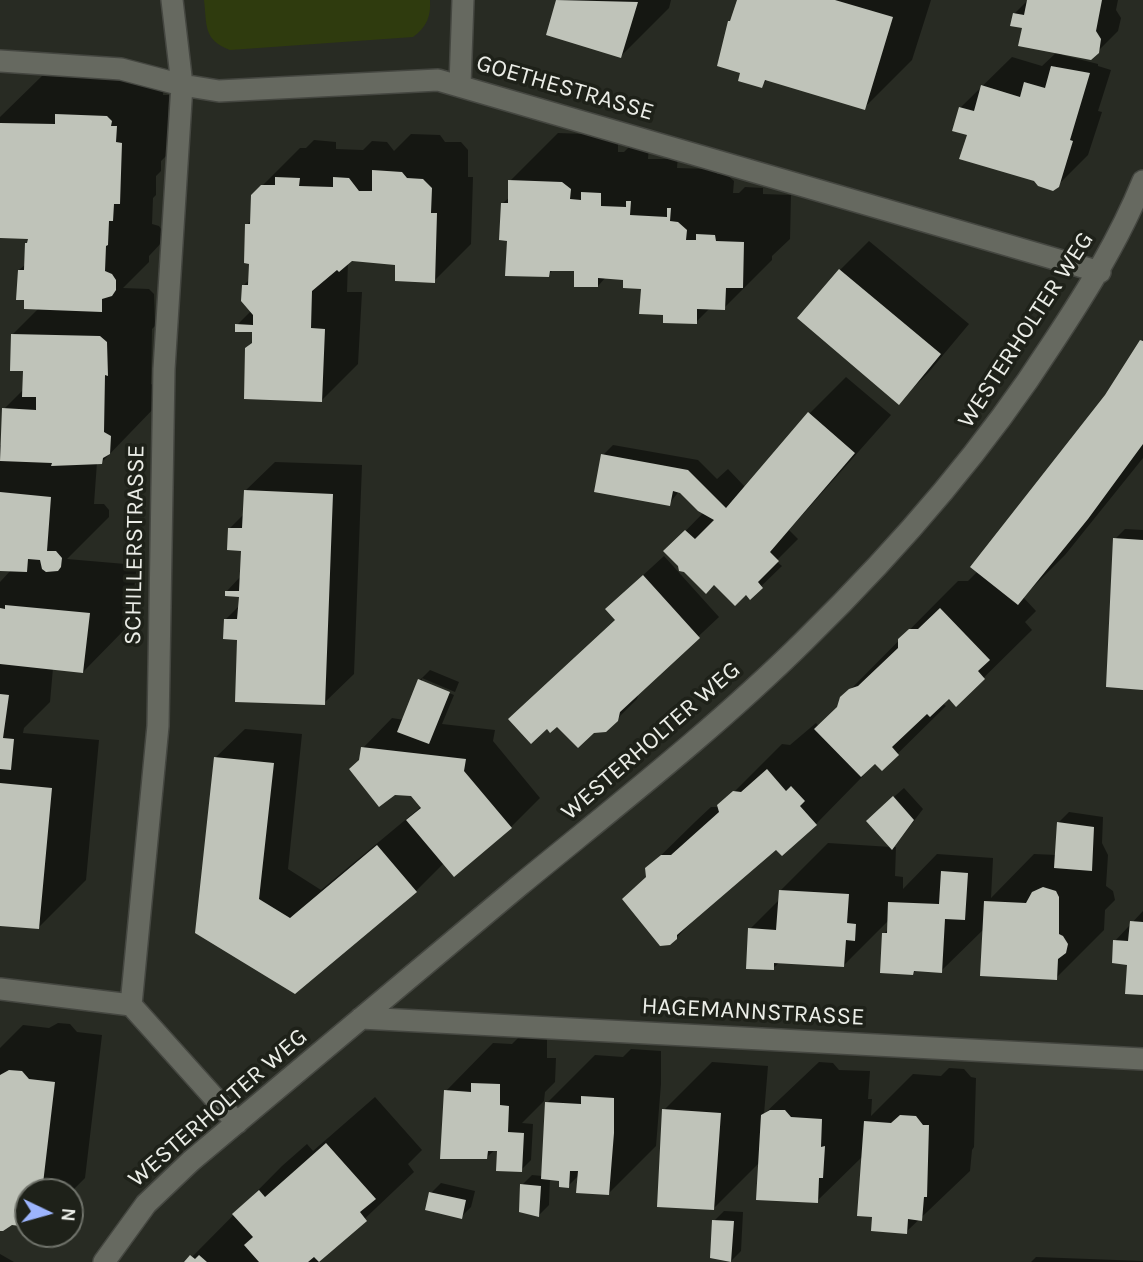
<!DOCTYPE html>
<style>
body{margin:0}
#map{position:relative;width:1143px;height:1262px;overflow:hidden;background:#282b23;font-family:Karla,sans-serif}
canvas{display:block}
.north{position:absolute;left:14px;top:1178px;width:70px;height:70px;box-sizing:border-box;background:#1e2119;border:2px solid #70736b;border-radius:50%;rotate:95deg;font-size:19px;font-weight:700;line-height:28px;text-align:center;color:#ebede7}
.north::after{content:'';display:block;margin:auto;width:24px;height:32px;background:#9cb4fd;clip-path:polygon(50% 0,100% 100%,50% 72%,0 100%)}
</style>
<div id="map">
<canvas width="1143" height="1262"></canvas>
<div class="north">N</div>
</div>
<script>
const g = document.querySelector('canvas').getContext('2d');
g.lineJoin = 'round';
function fillPath(path, color) { g.fillStyle = color; g.fill(path, 'evenodd'); }
function strokePath(path, color, width, dash) { g.strokeStyle = color; g.lineWidth = width; g.lineCap = dash ? 'butt' : 'round'; g.setLineDash(dash || []); g.stroke(path); }
function write(font, color, halo, rows, align = 'center') {
  g.font = font + ' Karla,sans-serif'; g.lineWidth = 7; g.setLineDash([]); g.textBaseline = 'middle'; g.strokeStyle = halo; g.fillStyle = color; for (const [text, x, y, turn = 0] of rows) {
    g.save(); g.translate(x, y); g.rotate((+turn || 0) * Math.PI / 180); g.textAlign = isNaN(turn) ? turn : align; if (halo) g.strokeText(text, 0, 0); g.fillText(text, 0, 0); g.restore();
  }
}
const green = new Path2D(`
 M204 0H430C431 16 427 27 413 37L230 50C203 40 207 25 204 0Z`);
const shadow = new Path2D(`
 M558 0H671L669 8 621 56 548 34Z
 M739 0H931L912 60 864 108 768 79 761 86 743 72Z
 M1028 0H1118L1116 10 1121 18 1118 31 1097 52 1063 53 1062 55 1098 64V66L1111 70 1098 111 1102 112 1088 155 1058 185 1036 179 969 134 960 108 1012 57 1042 66 1057 52 1024 27 1014 14Z
 M42 76 164 79 163 95H169L167 155 161 161V171L156 176V195L153 198 152 224 159 226 163 232V241L149 256V262L123 288 149 289 154 294 155 326 152 329 151 384 158 388V404L102 462H97L94 504H104L109 510V517L67 559 137 565 130 624 83 672 53 668 50 702 24 728 23 733 99 740 86 880 38 928 0 924V582L12 569 0 568V445H2L4 409 24 389V369L13 334 40 307 19 270 26 264 30 237 0 236V117Z
 M558 133 611 135 618 141V152H624L631 145 649 146 648 159H670L678 154 677 168 709 169 718 161 717 174H726L734 181 733 193H739L745 187 763 188V194L791 195 790 239 772 256V260L724 308 711 307 696 322 625 278 606 277 598 286 576 270 554 269 548 275 508 239 503 203 510 197V181Z
 M411 134 440 135 445 142H461L468 150V177H473L471 244 434 281 397 264 351 259 348 262 347 292H362L358 364 321 401 254 342V330L237 325 252 310 244 285 250 279 247 225 252 219 262 186 300 148H306L314 140 336 142V149L363 150 372 141 387 142 394 151Z
 M869 241 969 324 928 373 899 402 840 270Z
 M1143 339V458L1065 555 1023 597 1036 611 1025 622 1032 630 957 704 949 696 942 703 946 706 882 769 875 761 861 774 863 776 816 824 776 847 707 907 676 938 624 899 648 875 647 869 696 821 711 807H719L782 744 790 745 816 723 819 727 838 707 842 698 948 591 958 581H968L978 571 1106 396Z
 M846 377 891 415 789 530 798 539 776 561 782 566 750 597 746 593 714 583 679 565 666 551 705 511 680 490 669 504 603 455 613 445 698 460 717 479 728 469 746 488 809 414Z
 M275 462 362 465 354 674 324 703 239 638 225 620 240 605 241 595 227 591 241 576 242 549 230 528 244 514 245 491Z
 M1125 529 1143 530V689L1115 539Z
 M664 556 719 617 639 692 637 699 616 720 617 619 628 589Z
 M430 670 459 682 455 692 422 678V682L454 695 442 724 495 730 493 741 540 798 511 827 444 863 416 891 295 992 197 932 215 758 245 729 302 734 288 869 321 890 422 806 412 794 361 759 363 748 392 718 404 720 420 680Z
 M904 788 923 809 894 847H896L895 876 903 877V889L937 854 993 858 991 898 1034 854 1057 855 1059 822 1069 812 1103 817 1102 843 1108 855 1106 886 1113 891 1115 900 1105 910 1104 930 1056 978 985 928 941 971 917 970 913 973 884 934 888 929 889 920 844 965 780 962 773 968 750 929 780 899V891L828 843 891 847 878 811Z
 M1143 911V994L1129 963 1115 941Z
 M58 1023 70 1024 77 1032 102 1035 85 1178 70 1193 28 1192V1225L11 1223 0 1229V1048L23 1025 49 1028Z
 M521 1035 547 1037V1058H556L555 1082 545 1092 544 1101 522 1123 533 1124 531 1160 521 1170 499 1146 486 1158 446 1091 493 1043 512 1044Z
 M631 1049 661 1051V1084L656 1146 608 1194 580 1174 568 1186 561 1179 550 1178 549 1205 539 1215 522 1185 532 1175 542 1176 547 1103 595 1055 623 1057Z
 M712 1062 768 1066 764 1114 819 1062 833 1063 839 1070 870 1071 868 1099H872L871 1116 913 1074 941 1076 949 1068 964 1069 971 1077 976 1078 974 1147 972 1150 970 1171 906 1232 874 1215 863 1156 817 1201 760 1162 714 1208 664 1110Z
 M375 1097 422 1150 408 1164 414 1172 319 1262H187L282 1166 307 1144 313 1151Z
 M441 1183 475 1191 471 1207 461 1217 431 1193Z
 M724 1211 743 1212 741 1251 731 1261 714 1221Z
 M0 1254 14 1262H0Z
 M1036 1257 1143 1261V1262H1031Z`);
const building = new Path2D(`
 M556 0 638 2 621 58 546 35Z
 M737 0H835L893 17 865 110 765 80 762 88 738 81 740 73 717 66 728 21H730Z
 M1027 0H1102L1096 31 1101 39 1099 53 1091 60 1018 46 1022 28 1010 26 1013 13 1024 15Z
 M1051 66 1090 73 1070 140 1073 141 1059 187 1053 191 1038 186 1034 181 959 159 967 135 952 131 959 107 974 111 981 85 1020 97 1024 82 1045 88Z
 M55 114 107 116 112 121 111 126H117L116 142 122 143 120 204H114L113 221H109L108 245 106 246 105 271 112 274 116 280V290L112 296 102 299V312L24 309V300H16L18 270H24L25 243H27L28 239 0 238V123L55 124Z
 M372 170 402 172 407 178 423 179 432 188 431 213H437L435 283 395 281V265L352 261 339 272 337 270 312 291 311 328 325 329 322 402 244 399 245 348 252 343V332H235V324L253 325V315L241 301 242 285H248L249 264 244 263 245 224H250L251 195 261 185H275V177L300 178 299 186 333 187V177L349 178 359 191H372Z
 M508 180 562 182 571 189 570 199 581 200V192L601 193V206L626 207V201H631L630 215 667 217V208H671L670 221 678 222 687 230 686 240H696V234L715 235 716 241 744 242 743 288H726L725 310 697 309V324L663 323V315L639 314 641 289 623 288V280L598 278V287H574V271H550L549 277 505 276 507 241 499 240 501 203H508Z
 M839 269 941 354 899 405 797 318Z
 M11 334 100 336 107 342 108 376 105 375 104 432 111 436 110 454 103 458 102 464 51 466 52 463 0 461 2 408 36 410V397H22L23 371H10Z
 M1140 340 1143 341V444L1088 519 1018 605 970 567 1105 395Z
 M808 412 855 453 770 552 779 561 758 582 763 588 750 600 746 595 735 606 714 585 706 594 684 572 679 571 678 566 663 551 685 530 695 539 714 520 698 511 680 493 673 491 670 506 594 492 601 454 688 470 726 508Z
 M244 490 333 494 325 705 235 702 237 640 223 639 224 619H237L239 597 225 596V591H239L241 551 227 550 228 528H242Z
 M0 492 51 497 47 551H56L62 558 61 567 58 571 46 572 42 569 40 560 28 559 27 572 0 571Z
 M1113 538 1143 540V690L1106 687Z
 M643 575 700 638 620 712 618 721 606 732 594 733 578 748 557 727 550 733 547 729 531 744 508 719 615 620 605 609Z
 M5 605 90 613 83 673 0 664V608L5 609Z
 M940 608 990 660 978 671 985 679 956 707 949 699 930 717 927 714 892 747 899 755 882 771 875 764 861 777 814 729 837 707 840 697 849 689 858 686 898 648V639L909 629H918Z
 M418 679 450 692 429 744 397 732Z
 M0 694 9 695 3 738 14 739 11 770 0 769Z
 M361 747 466 759 464 771 512 828 454 877 406 820 421 808 411 796 395 795 379 807 349 769 359 760Z
 M214 757 274 763 259 899 290 918 377 845 417 892 295 994 195 933Z
 M767 769 786 791 791 786 805 801 800 806 817 825 782 856 776 850 677 935V939L670 945 660 946 622 899 646 877 645 868 661 855H671L719 812 717 805 733 791 741 792Z
 M0 783 52 788 39 929 0 926Z
 M893 796 914 820 892 850 866 821Z
 M1057 822 1094 827 1092 871 1054 868Z
 M941 871 968 873 965 920 945 919 942 973 914 971 913 975 880 973 882 933H887L888 902 939 904Z
 M1043 887 1056 891 1059 897V934L1063 936 1068 944 1066 953 1058 959 1057 980 980 976 984 901 1026 903 1032 892Z
 M779 890 849 894 847 923 856 924 855 941 846 940 844 967 774 963V970L746 969 748 928 776 930Z
 M1130 921 1143 922V995L1125 994 1127 965 1112 963 1113 940 1128 941Z
 M9 1070 22 1071 29 1079 55 1082 42 1192H28V1227L12 1225 3 1231H0V1075Z
 M471 1083 500 1084V1105L509 1106 508 1132 524 1133 522 1172 496 1171 497 1151H488L487 1159H440L444 1090 471 1092Z
 M581 1096 614 1098V1133L609 1195 576 1193 578 1171H570L569 1188 559 1187V1181L541 1179 545 1102 581 1104Z
 M662 1109 721 1113 714 1210 657 1207Z
 M770 1110H785L791 1117 822 1119 821 1147 825 1146 823 1178H819L818 1203 756 1200 761 1115Z
 M900 1115 916 1116 923 1125H929L927 1197H924L922 1221 908 1219 907 1234 871 1231 872 1217 857 1216 864 1121 891 1123Z
 M326 1143 376 1199 360 1212 367 1221 319 1262 314 1257 308 1262H259L244 1245 253 1237 232 1214 259 1190 265 1197Z
 M520 1184 541 1186 539 1217 519 1212Z
 M429 1192 466 1200 462 1219 425 1210Z
 M712 1220 734 1221 731 1262 710 1258Z
 M190 1255 195 1259 199 1255 207 1262H184Z`);
const minor = new Path2D(`
 M0 61 121 69 182 85 219 91 438 80 1100 272
 M460 85 463 0
 M0 989 131 1005 237 1123
 M131 1005 158 726 164 369 182 85 172 0
 M361 1018 1143 1059
 M104 1262 146 1204 191 1161C301 1070 410 977 520 885 616 806 715 729 804 641 896 551 982 453 1052 344 1087 291 1119 240 1143 181`);
const streetNames = [
 ["GOETHESTRASSE",565,88,16],
 ["WESTERHOLTER WEG",1026,330,-57],
 ["SCHILLERSTRASSE",135,545,-89],
 ["WESTERHOLTER WEG",651,741,-41],
 ["HAGEMANNSTRASSE",753,1012,3],
 ["WESTERHOLTER WEG",218,1108,-41]
];
fillPath(green, '#2f3b0e');
fillPath(shadow, '#0007');
fillPath(building, '#bfc3b9');
strokePath(minor, '#454741', 24);
strokePath(minor, '#666960', 21);
write('24px', '#ebede7', '#1e2119', streetNames);
</script>
